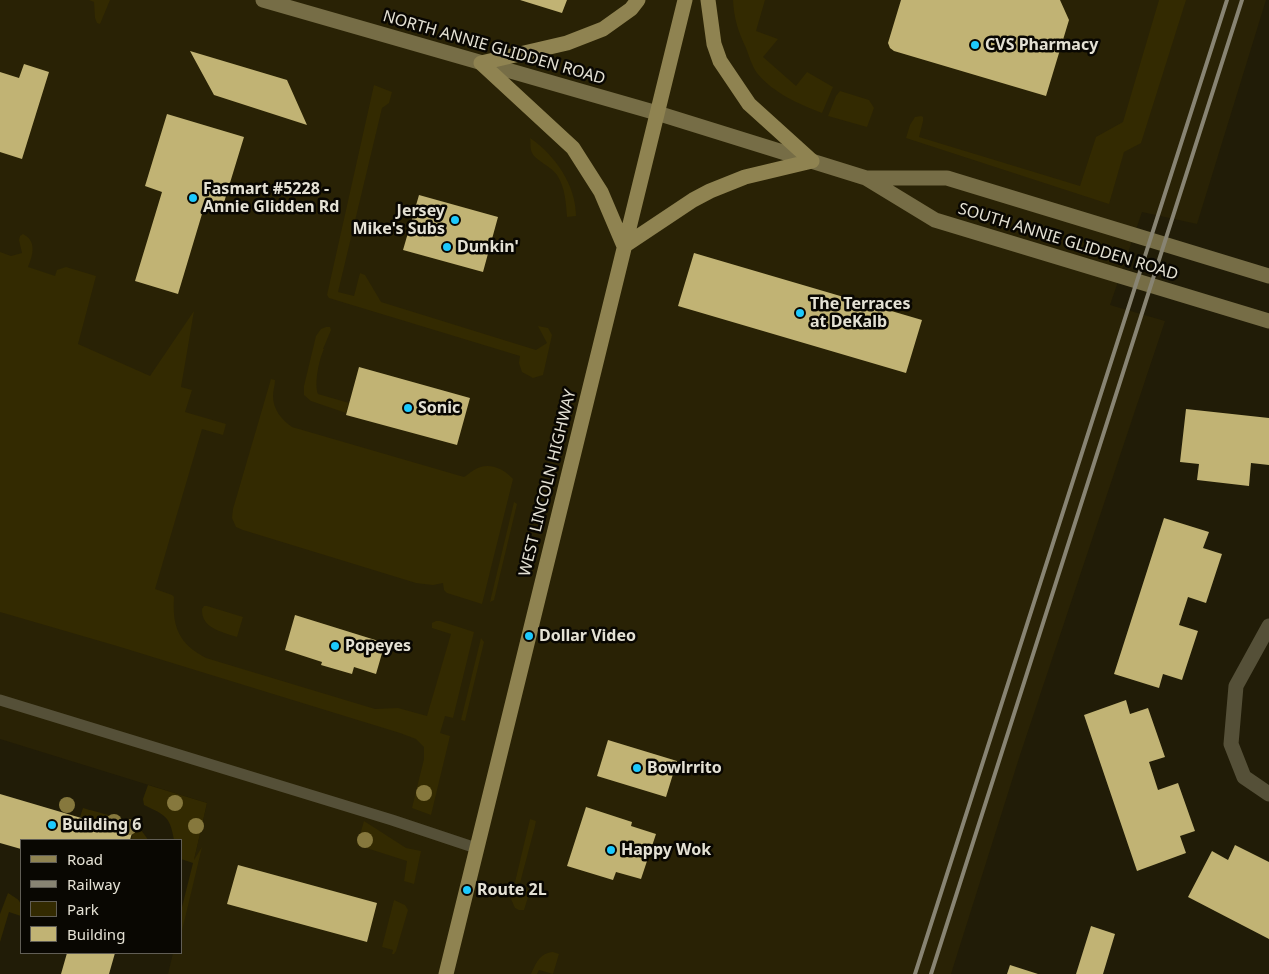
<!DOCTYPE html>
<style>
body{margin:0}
#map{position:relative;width:1269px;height:974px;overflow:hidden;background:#211c07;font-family:"Noto Sans",sans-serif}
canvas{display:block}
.legend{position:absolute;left:20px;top:839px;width:162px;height:115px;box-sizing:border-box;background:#090702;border:1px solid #615e56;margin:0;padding:6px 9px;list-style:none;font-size:15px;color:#e4e1d4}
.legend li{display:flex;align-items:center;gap:10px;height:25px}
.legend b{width:25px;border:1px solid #615e56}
</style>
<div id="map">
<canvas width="1269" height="974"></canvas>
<ul class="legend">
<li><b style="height:6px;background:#8f8351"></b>Road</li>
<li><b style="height:6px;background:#888473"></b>Railway</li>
<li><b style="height:14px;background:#332a01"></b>Park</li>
<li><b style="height:14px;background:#c1b374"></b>Building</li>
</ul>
</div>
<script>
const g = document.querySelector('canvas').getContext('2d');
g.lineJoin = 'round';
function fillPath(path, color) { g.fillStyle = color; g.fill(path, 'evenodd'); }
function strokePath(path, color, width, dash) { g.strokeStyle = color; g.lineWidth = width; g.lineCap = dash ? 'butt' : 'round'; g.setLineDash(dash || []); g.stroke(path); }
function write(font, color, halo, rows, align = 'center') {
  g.font = font + ' "Noto Sans",sans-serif'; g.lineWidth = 5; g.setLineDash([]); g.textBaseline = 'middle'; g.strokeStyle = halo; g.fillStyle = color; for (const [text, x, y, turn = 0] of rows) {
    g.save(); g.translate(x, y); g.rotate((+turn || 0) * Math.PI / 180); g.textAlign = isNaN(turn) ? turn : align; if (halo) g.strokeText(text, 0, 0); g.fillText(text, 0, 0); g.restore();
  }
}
const built = new Path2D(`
 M0 0H1266L1197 224 1142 212 1110 305 1165 321 1020 755 951 974H168L173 953H181V916L207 803 0 739Z`);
const green = new Path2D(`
 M89 0H110L100 24 97 23 95 18 94 2Z
 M733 0H765L756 31 778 39 763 57 796 86 807 72 833 87 822 113C799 104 773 93 757 73 752 66 749 56 746 48 738 31 734 19 733 0Z
 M1159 0H1186L1141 143 1124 152 1109 204 906 138 910 125 915 117 921 116 923 117V121L919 137 1080 186 1096 137 1123 122Z
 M374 85 392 92 389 103 382 108 338 292 354 296 360 273 365 275 381 302 536 350 547 343 538 326 548 328 552 335 543 375 533 378 522 372 519 363 520 356 329 298 327 295Z
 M840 91 869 100 874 108 867 127 828 116 836 96Z
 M530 138C555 155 576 185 576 216L567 217C566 203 565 187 557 175 550 165 533 160 531 150 530 147 531 142 530 138Z
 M23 234C37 241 33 255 28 267L55 276 57 270 66 267 96 276 78 344 150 376 194 311 181 387 192 390 185 412 226 424 223 435 202 429 155 589 172 595 174 597C172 627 179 644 206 658L375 709 398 708 427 716 451 634 432 628V623L436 621H440L474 632 453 718 445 716 440 733 450 736 431 815 412 808 424 759V747L416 739 400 733 117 646 0 612V252L11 256 22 253 19 240 20 236Z
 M326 327H330L331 330 323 349H324C319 359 314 384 318 394L349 403 346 413 311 401 304 395V386L316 336 321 329Z
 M271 379 275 380C275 385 273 391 273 396 273 410 282 420 292 427L464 477C468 475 470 472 474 470 487 461 504 468 513 479L482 604 447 593 444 590 443 583 433 585 416 583 243 530 236 527 232 518 233 509Z
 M514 502 517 504 494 600 490 602Z
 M204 606H207L243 617 237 637C222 632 201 628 202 609Z
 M481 638 484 642 465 721 461 720Z
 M148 785 207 803 194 860 202 847 181 935V911L193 863 181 859V840H174C170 816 165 815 144 805L143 799Z
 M83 808C96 812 128 819 138 827 142 831 145 835 148 840H131L133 833 80 817Z
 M530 819 536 821 535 826 519 887 530 891 524 910H519L515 908 511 899Z
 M364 821 406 848 421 851 414 884 404 881 407 861 357 845Z
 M8 893C22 902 21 900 21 916L9 912 0 942V914Z
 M394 900 405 905 408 910 396 951 394 954H392L393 950 382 947Z
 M553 952 559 954 553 974 539 970 537 974H531C536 963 540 953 553 952Z`);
const building = new Path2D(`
 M520 0H567L562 13Z
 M901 0H1060L1069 20 1046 96 894 51 890 48 888 43Z
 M190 51 287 80 307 125 214 95Z
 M24 64 49 72 22 159 0 152V72L19 78Z
 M167 114 244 137 222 209 205 204 178 294 135 281 162 192 145 186Z
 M419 195 498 217 483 272 403 250Z
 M694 253 922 320 906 373 678 306Z
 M359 367 470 398 457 445 346 415Z
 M1186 409 1269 418V465L1251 463 1249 486 1197 480 1199 464 1180 462Z
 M1164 518 1209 532 1203 548 1222 554 1206 603 1188 597 1179 625 1198 631 1182 680 1163 674 1159 688 1114 674Z
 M295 615 385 643 376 674 354 667 352 674 321 665 322 662 285 650Z
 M1126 700 1130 714 1148 708 1165 757 1149 762 1158 790 1178 783 1195 831 1180 836 1186 853 1137 871 1084 715Z
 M608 740 677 761 666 797 597 776Z
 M0 794 132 833 130 840H21V849L0 843Z
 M586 807 632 822 631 826 656 834 641 879 616 872 613 880 567 866Z
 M1235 845 1269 862V939L1188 897 1212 851 1228 860Z
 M238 865 377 903 367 942 227 904Z
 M1091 926 1115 934 1103 974H1076Z
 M67 953H115L109 974H61Z
 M1010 965 1038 974H1007Z`);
const service = new Path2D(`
 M0 700 392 820 476 848`);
const minor = new Path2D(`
 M1269 626 1236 686 1231 744 1244 777 1269 794`);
const secondary = new Path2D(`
 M263 0 657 113 866 178 935 220 1269 321
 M867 178H947L1269 276`);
const primary = new Path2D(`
 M708 0 714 44 720 61 749 104 812 161
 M481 63 573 148 601 192 624 246
 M481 63 567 43 603 29 631 9 638 0
 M624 246 693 200 710 191 745 177 812 161
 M446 974 685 0`);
const rail = new Path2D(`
 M915 974 1227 0
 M931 974 1242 0`);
const trees = [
 [424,793],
 [175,803],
 [67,805],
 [114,822],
 [196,826],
 [129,827],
 [365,840]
];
const markers = [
 [975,45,5,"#1dc9fd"],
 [193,198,5,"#1dc9fd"],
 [455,220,5,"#1dc9fd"],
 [447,247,5,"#1dc9fd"],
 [800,313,5,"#1dc9fd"],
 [408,408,5,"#1dc9fd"],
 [529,636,5,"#1dc9fd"],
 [335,646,5,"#1dc9fd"],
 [637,768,5,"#1dc9fd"],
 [52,825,5,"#1dc9fd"],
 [611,850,5,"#1dc9fd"],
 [467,890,5,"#1dc9fd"]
];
const poiNames = [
 ["CVS Pharmacy",985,45],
 ["Fasmart #5228 -",203,189],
 ["Annie Glidden Rd",203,207],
 ["Jersey",445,211,"right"],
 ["Mike's Subs",445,229,"right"],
 ["Dunkin'",457,247],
 ["The Terraces",810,304],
 ["at DeKalb",810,322],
 ["Sonic",418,408],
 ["Dollar Video",539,636],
 ["Popeyes",345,646],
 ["Bowlrrito",647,768],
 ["Building 6",62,825],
 ["Happy Wok",621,850],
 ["Route 2L",477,890]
];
const streetNames = [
 ["NORTH ANNIE GLIDDEN ROAD",494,48,16],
 ["SOUTH ANNIE GLIDDEN ROAD",1068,242,17],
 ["WEST LINCOLN HIGHWAY",548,483,-76]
];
fillPath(built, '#292205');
fillPath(green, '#332a01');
fillPath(building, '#c1b374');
strokePath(service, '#555038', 11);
strokePath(minor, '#555038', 15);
strokePath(secondary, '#766d46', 15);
strokePath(primary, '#8f8351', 15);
strokePath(rail, '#888473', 4);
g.fillStyle = '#86783d';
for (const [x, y] of trees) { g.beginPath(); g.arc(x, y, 8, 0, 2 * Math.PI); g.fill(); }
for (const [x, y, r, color] of markers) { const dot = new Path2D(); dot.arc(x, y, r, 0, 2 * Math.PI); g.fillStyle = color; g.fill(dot); strokePath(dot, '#090702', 2); }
write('bold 16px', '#e4e1d4', '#090702', poiNames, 'left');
write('16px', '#e4e1d4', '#090702', streetNames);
</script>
